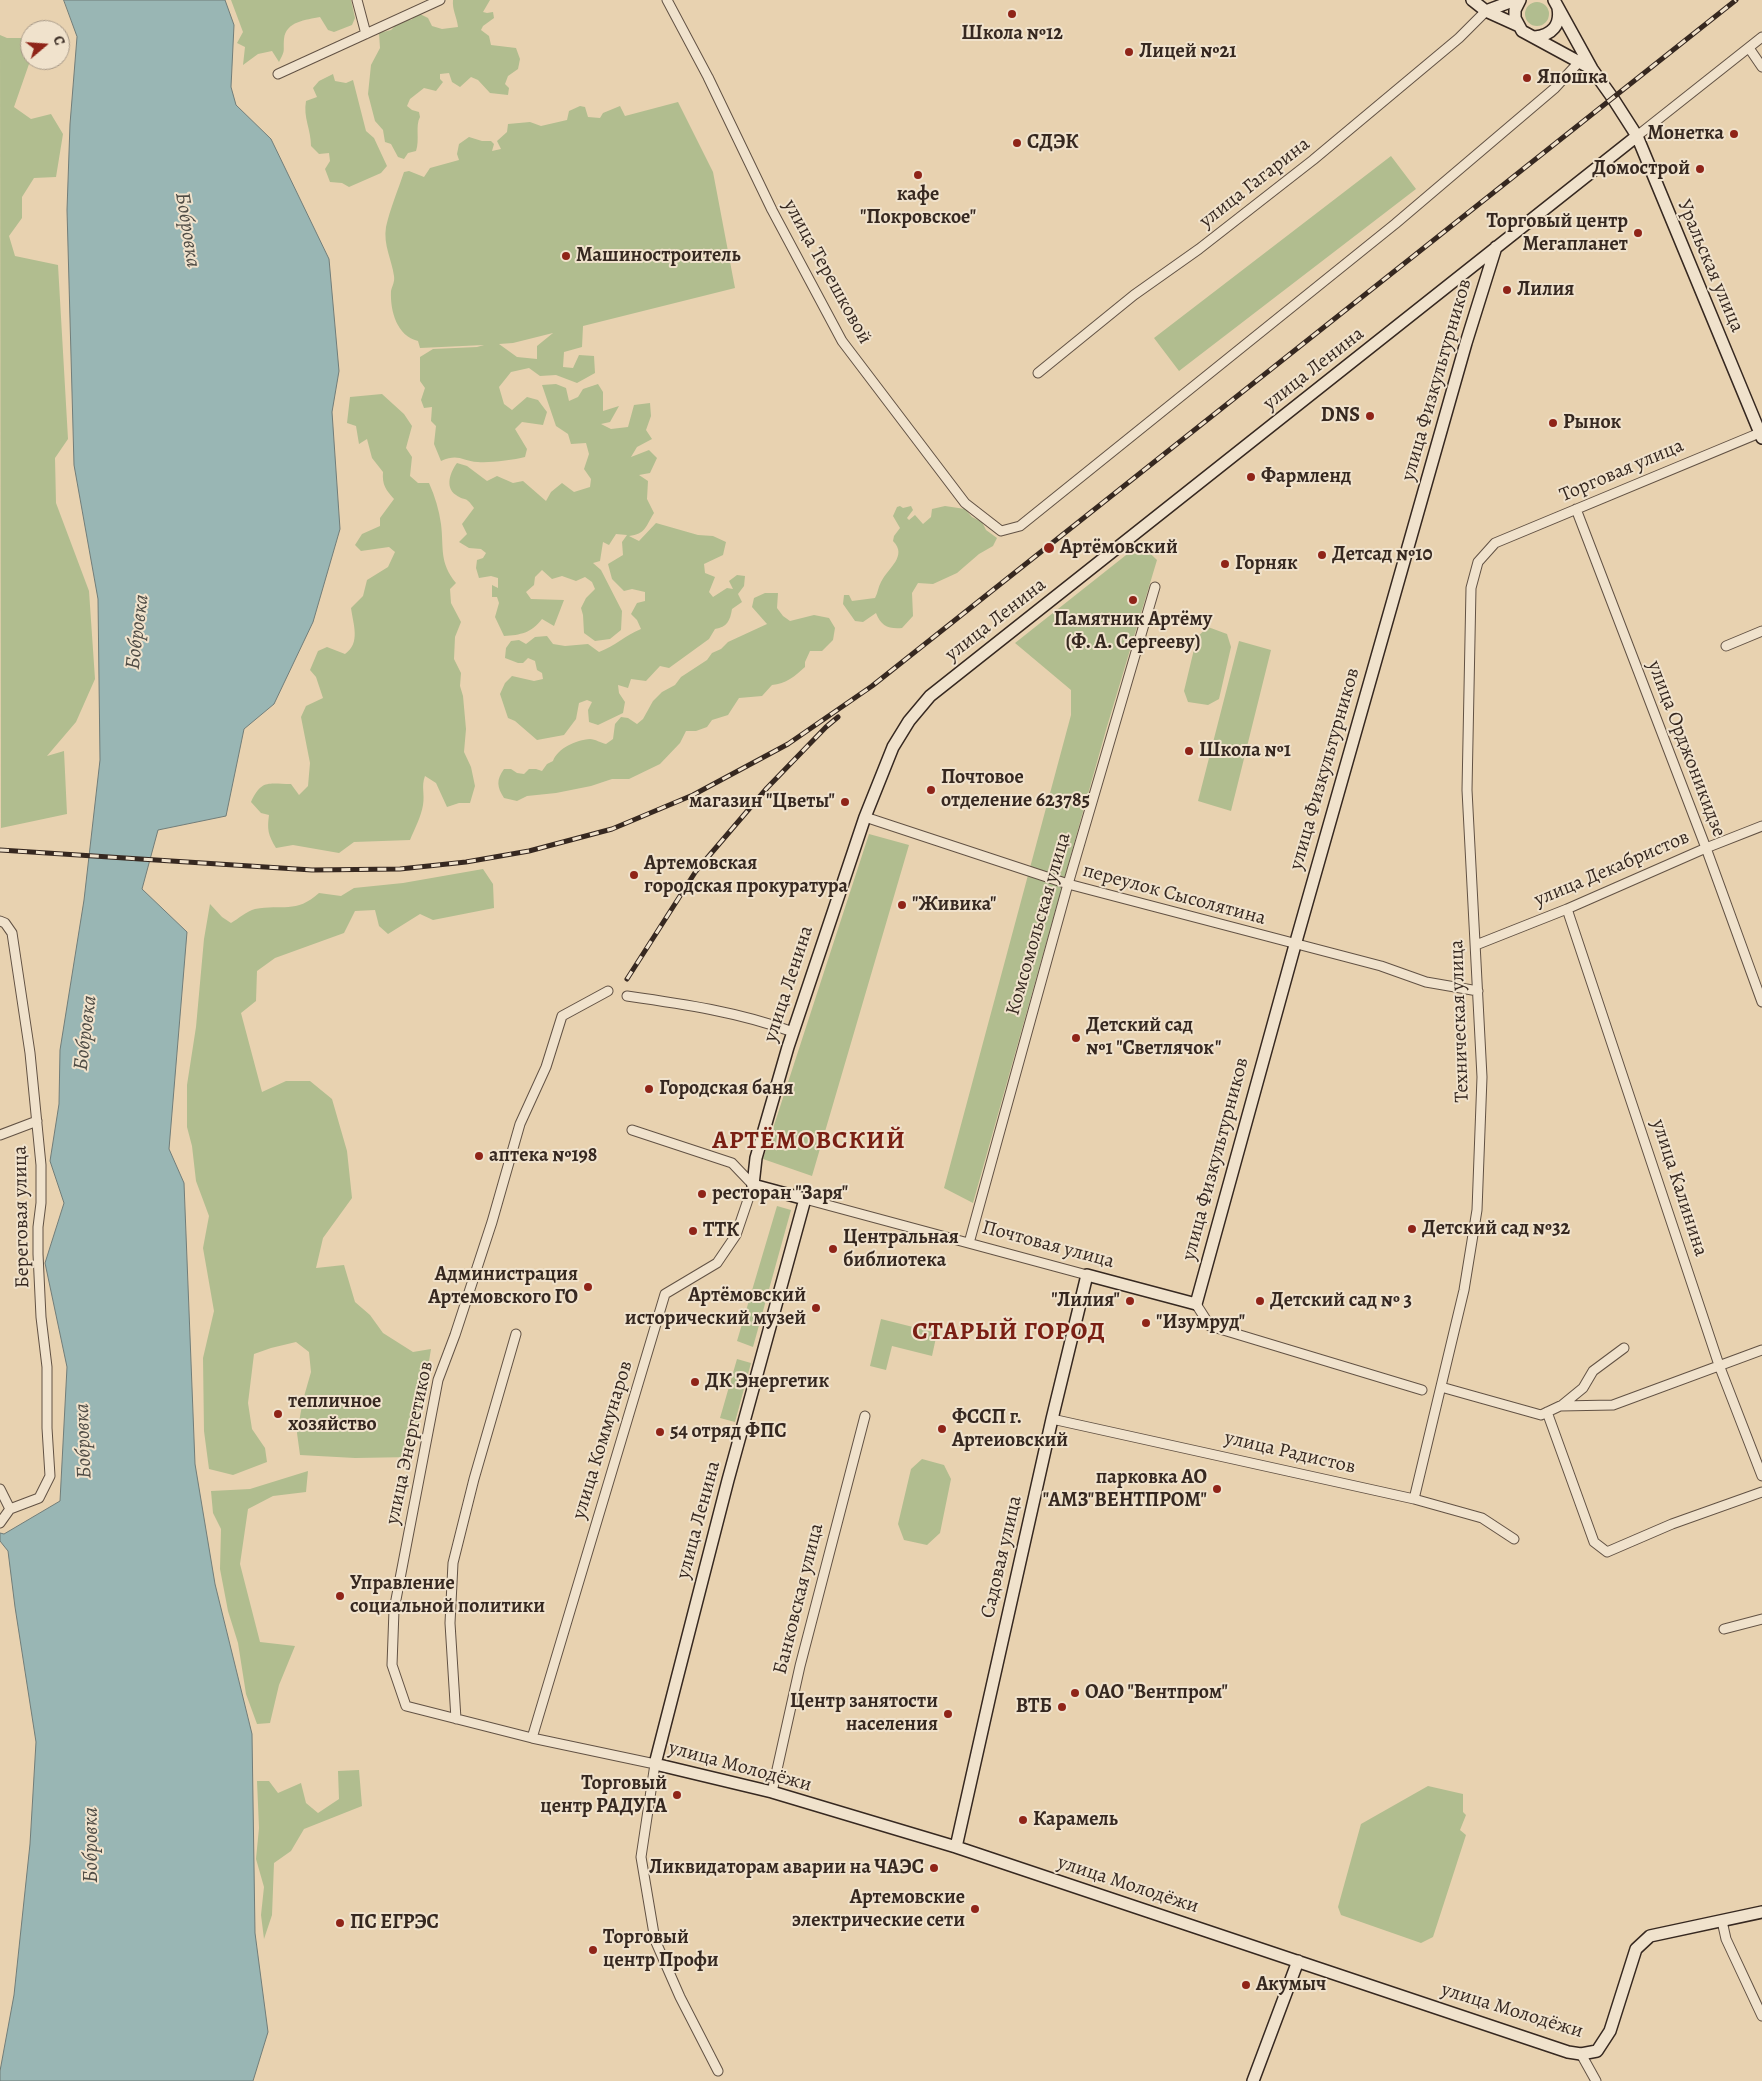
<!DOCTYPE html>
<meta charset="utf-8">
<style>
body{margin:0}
#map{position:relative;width:1762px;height:2081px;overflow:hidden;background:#e8d2b0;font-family:Alegreya,serif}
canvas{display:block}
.north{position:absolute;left:20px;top:20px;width:50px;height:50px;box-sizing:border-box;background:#f0e2cc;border:1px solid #a69887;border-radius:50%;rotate:72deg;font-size:14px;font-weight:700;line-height:20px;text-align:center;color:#362820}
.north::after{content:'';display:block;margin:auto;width:18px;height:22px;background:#8f2418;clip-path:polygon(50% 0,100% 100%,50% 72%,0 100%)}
</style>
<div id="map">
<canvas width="1762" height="2081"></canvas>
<div class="north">С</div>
</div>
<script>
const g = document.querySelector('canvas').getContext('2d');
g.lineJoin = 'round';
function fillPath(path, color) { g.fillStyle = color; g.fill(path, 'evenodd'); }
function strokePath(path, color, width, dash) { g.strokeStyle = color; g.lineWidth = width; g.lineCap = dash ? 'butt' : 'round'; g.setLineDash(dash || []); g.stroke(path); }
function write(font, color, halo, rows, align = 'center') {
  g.font = font + ' Alegreya,serif'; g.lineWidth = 4; g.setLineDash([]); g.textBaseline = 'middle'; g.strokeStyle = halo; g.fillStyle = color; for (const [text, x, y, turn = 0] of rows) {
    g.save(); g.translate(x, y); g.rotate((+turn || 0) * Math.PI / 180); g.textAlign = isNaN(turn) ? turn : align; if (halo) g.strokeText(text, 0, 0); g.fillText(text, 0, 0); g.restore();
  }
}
const green = new Path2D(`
 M231 0H351L355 18 352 25 334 32 328 30 320 17C306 20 286 21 284 39 283 52 286 49 279 62L272 51 258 54 243 65 245 47 237 43 243 32Z
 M453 0H490L483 12 487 13 493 12 494 18 483 26 481 30 489 36 491 45 516 48 520 59 518 69 508 76 505 84 509 88 508 95 490 93 478 80 471 77 460 87 452 82 449 73 440 74V79L443 82 436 91 424 88 410 99 407 106 412 110 419 112 420 117C415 126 420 140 416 151L408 153 404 159 398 157 391 144 385 142 383 130 375 121 368 94 371 65 380 48 379 33 391 30 405 16 411 20 415 16 420 14 428 18 432 26 442 29 458 27C457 17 452 10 453 0Z
 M1525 14a12 12 0 1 1 24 0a12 12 0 1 1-24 0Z
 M0 35 7 38H30V60H39L29 64 14 107 31 119 51 114 63 134 56 177 34 178 22 197V218L9 236 15 256 58 265 68 439 55 458 56 503 89 591 95 679 76 722 47 756 64 751 67 814 1 828Z
 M333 74 335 81 346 83 353 80 366 131 374 138 387 166 381 173 349 187 342 183 330 182 325 169 330 161 329 153 319 154 311 146C311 129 303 118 306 101L317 97 313 88 319 81Z
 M678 102 713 172 735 288 583 326 582 347 564 352 563 367 573 368 579 355 594 356 595 373 577 383 556 375 540 376 529 368 511 372 499 387 504 404 512 410 527 397 538 400 547 412 543 425 522 422 515 429 527 449 525 457C513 460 490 463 478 462 461 461 459 453 441 461L434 444 436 426 431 421 432 407 424 408 421 400 425 388 420 381V357L433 349 477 347 484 345 420 348 418 341C397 336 390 311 391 291 392 286 395 282 394 276 392 260 383 245 386 227 390 209 398 190 404 172L409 171 424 177 430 168 459 160 457 154 459 144 469 137 482 141H491L494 144 492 151 501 149 497 141 507 132 508 124 530 122 541 126 567 120 569 111 580 106 585 107 588 117 600 118 603 113 620 106 625 116ZM553 333 537 346V359L517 357 499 344 513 343Z
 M1391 156 1416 189 1179 371 1154 338Z
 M556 384 566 388 569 401 578 397 583 389 598 384 603 392V411L619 406 610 422 601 424 611 429 628 427 634 405 650 403 651 416 646 430 652 439 637 447 631 457 649 450 657 458 650 473 639 475 648 481 647 499 654 513C645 527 646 534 629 536L639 541 656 523 698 535 713 536 726 542 723 555 704 564 705 573 715 577 709 592 713 597 727 588 733 589 729 581 737 575 745 576 744 586 738 594 742 602 732 609C730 621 727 627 715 629L709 639 669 668 660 666 646 681 631 679 628 688 618 685 619 693 625 702 623 713 598 725 589 722 588 710 592 702 587 700 579 703 576 719 564 735 537 740 515 721 508 718 500 694 505 683 512 676 534 681 543 679 542 673 537 670 535 661 528 658 523 663H518L505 658 506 648 511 641 519 640 526 644 535 637 547 636 553 644 565 646 588 644 599 652C615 646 626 635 641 629L637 620 631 614 637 603 645 601V592L632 589 624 591 612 579 608 564 623 555 622 542 627 535 616 534 609 545 603 542 600 561 593 563 601 570 622 611 621 630 610 639 595 641 584 633 583 615 581 608 586 598 595 589 592 582 585 577 576 581 562 576 552 579 542 570 535 577 534 585 526 592 531 599 564 600 554 626 542 619C531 633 521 635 504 636L495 617 499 603 497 597H492V585L498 588V578L491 576 479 578 476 568 477 560 483 558 486 553 481 549 469 548 459 542 467 534 462 524 474 508C465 495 466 502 456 495 444 487 451 471 457 463L467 466 487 481 497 476 513 483 523 481 546 501 551 492 562 483 574 492 590 487 591 479 584 469 589 454 586 443 571 444 568 434 556 426 542 385Z
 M382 394 404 414 412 426 406 448 412 457 410 476 418 483H429C435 496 439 510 441 524 444 549 439 562 456 583L450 589 451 603 461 622 455 637 454 659 461 673 460 686 463 696 466 729 464 752 471 767 475 786 470 803H459L447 807 436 783 425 776C421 786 425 794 423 805 421 817 415 828 410 840L354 842 339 853 293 845 276 848C268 835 267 829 269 815L261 813 251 802C262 779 268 784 291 784L299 795 308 786 310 763 301 717 306 706 323 698 316 677 310 670 318 651 327 647 345 654C361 643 353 624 351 608L363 596 367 580 388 567 395 552 389 547 361 551 355 545 362 534 380 526V518L394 499C386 490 382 485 383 472L372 458 367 439 359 444 356 426 347 423 350 397Z
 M900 506 903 508 911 506 913 510 907 518 909 520 915 515 923 524 931 517 932 509 945 506 965 509 972 517 982 522 986 530 997 538 993 546 979 554 957 573 933 584 918 583 912 593 913 616 902 628C888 629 881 626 876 613L863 622 855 621 843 604 844 595H849L852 601 875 598C878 593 878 587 881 582 888 568 908 556 893 541L894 536 900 528 893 516 897 507Z
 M1140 544 1157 560 1106 730 973 1203 944 1188 1071 715V690L1015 643Z
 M765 593H778L777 608 783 616 790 621 814 615 829 618 835 628 833 640 822 651H810L805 662V667C795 676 786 684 772 685L762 696 739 698 728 715 712 720 707 727 696 731H686L680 743 660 764 629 779H612L591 786 556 793 527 796 517 801 504 798C497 787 496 780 504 769H511L517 773 524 774 529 769H536L542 771 547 764 553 761C558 748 576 740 590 739 595 739 601 743 606 744L613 739 615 724 621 717 628 718 637 724 643 719 653 701 662 692 675 685 681 677 707 660 712 653 721 649 728 642 767 624 752 607 754 598Z
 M1208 627 1227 634 1231 647 1219 699 1208 705 1188 702 1184 691 1197 637Z
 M1239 641 1271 650 1231 811 1198 801Z
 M869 834 909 845 812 1176 763 1159Z
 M483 869 493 884 494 908 433 920 420 914 388 934 379 926 375 910 355 911 344 933 275 958 257 971 256 1001 241 1013 262 1092 286 1081H310L332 1099 347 1151 352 1198 323 1238 316 1268 344 1265 355 1302 370 1315 383 1333 413 1352 431 1349 413 1457 355 1458 300 1455 297 1433 303 1400 311 1372 309 1352 296 1342 271 1348 254 1354 248 1403 252 1429 265 1448 267 1462 233 1475 209 1469 204 1431 203 1358 214 1311 203 1248 209 1216 196 1181 192 1146 187 1127V1085L196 1027 204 939 210 904 222 917 231 923C238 919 247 911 255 909 282 904 296 914 319 893L341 896 354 888 403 883Z
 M777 1206 791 1210 753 1347 737 1341Z
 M881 1319 937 1333 932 1356 892 1346 886 1370 870 1366Z
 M737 1359 751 1363 735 1422 720 1418Z
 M922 1459 944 1465 951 1479 940 1533 927 1545 904 1540 898 1524 911 1469Z
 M308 1471 306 1492 273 1496 248 1509 240 1564 260 1642 295 1646 279 1685 270 1723 257 1724 246 1694 238 1643 228 1611 220 1569 221 1529 213 1513 211 1491 250 1489Z
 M359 1770 362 1806 304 1829 291 1851 274 1863 272 1915 264 1939 261 1915 264 1887 256 1859 259 1828 257 1781H269L278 1793 301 1783 306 1803 318 1813 339 1799 338 1771Z
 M1428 1786 1463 1794V1812L1466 1815 1460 1830 1466 1835 1433 1937 1421 1943 1341 1915 1338 1907 1361 1824Z`);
const water = new Path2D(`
 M64 0H225L234 25 231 87 236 105 271 139 329 259 339 371 332 412 340 529 313 622 274 704 244 729 226 816 158 830 142 889 187 932 169 1149 184 1183 195 1464 215 1584 252 1734 255 1933 268 2032 253 2081H0V2071L14 1995 30 1844 36 1742 15 1607 8 1551 0 1541V1533L4 1534 60 1501 67 1367 45 1263 64 1203 50 1161 59 1104 60 1050 84 900 100 760 98 599 74 465 67 210 70 124 77 37Z`);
const street = new Path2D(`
 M357 0 366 34
 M667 0 708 77 772 210 842 341 965 503 1001 531 1020 526 1395 224 1555 88 1579 62
 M1749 48 1762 67
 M278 74 440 0
 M1637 136 1762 37
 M1038 373 1134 295 1199 249 1313 160 1459 38 1486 11
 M1576 509 1706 848 1762 1002
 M1726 646 1762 631
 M865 817 1068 884 1381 966 1426 982 1478 991
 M1567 909 1719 1365 1762 1476
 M0 921 5 923 12 933 30 1053 41 1165V1203L38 1227V1254L41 1317 47 1367V1428L50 1476 39 1498 10 1509 0 1523
 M1476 945 1567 909 1706 848 1762 826
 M608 991 562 1016 546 1067 520 1124 492 1222 455 1335 438 1380 394 1610 392 1665 406 1706 532 1738 655 1764 641 1857 655 1940 680 1997 718 2071
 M627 996C683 1004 739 1012 793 1032
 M0 1135 37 1121
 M805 1199 1087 1275
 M969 1243 1068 884 1155 587
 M1196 1304 1210 1326 1422 1390
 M1441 1387 1541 1415 1560 1406 1613 1405 1762 1350
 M1561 1406 1583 1388 1593 1371 1624 1348
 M1547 1412 1594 1542 1607 1552 1672 1524 1762 1492
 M1052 1419 1414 1499 1482 1518 1514 1539
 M0 1489 10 1509
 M1414 1499 1464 1290 1477 1210 1482 1077 1467 790 1471 588 1478 562 1495 543 1762 432
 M1724 1629 1762 1619
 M456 1719 450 1623 453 1563 474 1479 516 1334
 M532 1738 665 1294 717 1263 736 1235 753 1185 732 1163 632 1130
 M772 1792 800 1666 865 1416
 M1722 1921 1726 1939 1762 2016
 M1581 2054 1596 2081`);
const secondary = new Path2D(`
 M1472 0 1486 11 1517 25
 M1520 0 1515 10V18L1522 31 1592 69
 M1554 0 1592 69 1612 97 1637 136 1762 438
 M1486 11 1515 0
 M1535 37C1552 35 1561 25 1558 8
 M1637 136 930 696 909 721 893 747 865 817 788 1047 756 1158 753 1185 805 1199 728 1480 655 1764 772 1792 956 1847 1568 2052 1581 2054 1597 2051 1610 2031 1636 1949 1650 1936 1762 1912
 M956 1847 1052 1419 1087 1275 1196 1304 1295 945 1466 343 1496 247
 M1253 2081 1298 1961`);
const rail = new Path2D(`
 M0 850 312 870 400 869 466 862 529 851 612 829 693 795 788 744 872 686 1736 0
 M627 979 696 871 767 788 826 727 838 717`);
const markers = [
 [1012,14,5,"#8f2418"],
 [1129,52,5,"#8f2418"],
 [1527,78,5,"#8f2418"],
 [1734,134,5,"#8f2418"],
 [1017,143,5,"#8f2418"],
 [1700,169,5,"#8f2418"],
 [918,175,5,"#8f2418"],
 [1638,233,5,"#8f2418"],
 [566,256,5,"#8f2418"],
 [1507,290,5,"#8f2418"],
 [1370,416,5,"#8f2418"],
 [1553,423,5,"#8f2418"],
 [1251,477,5,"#8f2418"],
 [1049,548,6,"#8f2418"],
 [1322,555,5,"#8f2418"],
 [1225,564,5,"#8f2418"],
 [1133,600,5,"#8f2418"],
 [1189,751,5,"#8f2418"],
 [931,790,5,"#8f2418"],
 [845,802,5,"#8f2418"],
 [634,875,5,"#8f2418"],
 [902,905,5,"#8f2418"],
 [1076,1038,5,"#8f2418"],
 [649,1089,5,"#8f2418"],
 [479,1156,5,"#8f2418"],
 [702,1194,5,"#8f2418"],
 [1412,1229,5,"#8f2418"],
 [693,1231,5,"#8f2418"],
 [833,1249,5,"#8f2418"],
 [588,1287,5,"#8f2418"],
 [1130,1301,5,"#8f2418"],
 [1260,1301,5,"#8f2418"],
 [816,1308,5,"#8f2418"],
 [1146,1323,5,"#8f2418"],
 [695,1382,5,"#8f2418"],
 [278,1414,5,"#8f2418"],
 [942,1429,5,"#8f2418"],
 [660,1432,5,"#8f2418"],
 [1217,1489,5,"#8f2418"],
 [340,1596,5,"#8f2418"],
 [1075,1693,5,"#8f2418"],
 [1062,1707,5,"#8f2418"],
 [948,1714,5,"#8f2418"],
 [677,1795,5,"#8f2418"],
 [1023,1820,5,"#8f2418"],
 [934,1868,5,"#8f2418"],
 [975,1909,5,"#8f2418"],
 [340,1923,5,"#8f2418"],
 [593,1950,5,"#8f2418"],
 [1246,1985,5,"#8f2418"]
];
const poiNames = [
 ["Школа №12",1012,34,"center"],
 ["Лицей №21",1139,52],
 ["Япошка",1537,78],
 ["Монетка",1724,134,"right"],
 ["СДЭК",1027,143],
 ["Домострой",1690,169,"right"],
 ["кафе",918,195,"center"],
 ["\"Покровское\"",918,218,"center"],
 ["Торговый центр",1628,222,"right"],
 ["Мегапланет",1628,245,"right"],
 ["Машиностроитель",576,256],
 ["Лилия",1517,290],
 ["DNS",1360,416,"right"],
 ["Рынок",1563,423],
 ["Фармленд",1261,477],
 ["Артёмовский",1060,548],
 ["Детсад №10",1332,555],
 ["Горняк",1235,564],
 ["Памятник Артёму",1133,620,"center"],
 ["(Ф. А. Сергееву)",1133,643,"center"],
 ["Школа №1",1199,751],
 ["Почтовое",941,778],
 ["отделение 623785",941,801],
 ["магазин \"Цветы\"",835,802,"right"],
 ["Артемовская",644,864],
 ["городская прокуратура",644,887],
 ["\"Живика\"",912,905],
 ["Детский сад",1086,1026],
 ["№1 \"Светлячок\"",1086,1049],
 ["Городская баня",659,1089],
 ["аптека №198",489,1156],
 ["ресторан \"Заря\"",712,1194],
 ["Детский сад №32",1422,1229],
 ["ТТК",703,1231],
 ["Центральная",843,1238],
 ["библиотека",843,1261],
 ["Администрация",578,1275,"right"],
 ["Артемовского ГО",578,1298,"right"],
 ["Артёмовский",806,1296,"right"],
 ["исторический музей",806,1319,"right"],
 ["\"Лилия\"",1120,1301,"right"],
 ["Детский сад № 3",1270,1301],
 ["\"Изумруд\"",1156,1323],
 ["ДК Энергетик",705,1382],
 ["тепличное",288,1402],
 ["хозяйство",288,1425],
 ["ФССП г.",952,1418],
 ["Артеиовский",952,1441],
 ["54 отряд ФПС",670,1432],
 ["парковка АО",1207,1478,"right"],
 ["\"АМЗ\"ВЕНТПРОМ\"",1207,1501,"right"],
 ["Управление",350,1584],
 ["социальной политики",350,1607],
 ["ОАО \"Вентпром\"",1085,1693],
 ["Центр занятости",938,1702,"right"],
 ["населения",938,1725,"right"],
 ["ВТБ",1052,1707,"right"],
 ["Торговый",667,1784,"right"],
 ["центр РАДУГА",667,1807,"right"],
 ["Карамель",1033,1820],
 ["Ликвидаторам аварии на ЧАЭС",924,1868,"right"],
 ["Артемовские",965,1898,"right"],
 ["электрические сети",965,1921,"right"],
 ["ПС ЕГРЭС",350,1923],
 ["Торговый",603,1938],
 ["центр Профи",603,1961],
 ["Акумыч",1256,1985]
];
const streetNames = [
 ["улица Гагарина",1255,183,-38],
 ["Уральская улица",1710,266,67],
 ["улица Терешковой",827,272,61],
 ["улица Ленина",1314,369,-38],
 ["улица Физкультурников",1437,380,-74],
 ["Торговая улица",1622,471,-23],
 ["улица Ленина",996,620,-38],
 ["улица Орджоникидзе",1686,749,69],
 ["улица Физкультурников",1325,769,-74],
 ["улица Декабристов",1612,869,-23],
 ["переулок Сысолятина",1174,895,15],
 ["Комсомольская улица",1039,924,-74],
 ["улица Ленина",789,984,-72],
 ["Техническая улица",1460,1021,-92],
 ["улица Физкультурников",1216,1159,-75],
 ["улица Калинина",1679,1188,72],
 ["Береговая улица",22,1217,-91],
 ["Почтовая улица",1048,1245,15],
 ["улица Коммунаров",603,1440,-73],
 ["улица Энергетиков",410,1443,-78],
 ["улица Радистов",1290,1453,13],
 ["улица Ленина",699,1520,-75],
 ["Садовая улица",1002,1557,-77],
 ["Банковская улица",799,1599,-76],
 ["улица Молодёжи",740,1767,15],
 ["улица Молодёжи",1128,1885,18],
 ["улица Молодёжи",1512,2011,17]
];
const waterNames = [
 ["Бобровка",187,230,81],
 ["Бобровка",138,632,-83],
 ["Бобровка",86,1033,-83],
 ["Бобровка",84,1441,-92],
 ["Бобровка",92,1845,-90]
];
const districtNames = [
 ["АРТЁМОВСКИЙ",809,1142],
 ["СТАРЫЙ ГОРОД",1009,1333]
];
fillPath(green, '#b1bd8f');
fillPath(water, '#99b6b4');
strokePath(water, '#717d79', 1);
strokePath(street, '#625244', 11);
strokePath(secondary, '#362820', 14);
strokePath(street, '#f0e2cc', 9);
strokePath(secondary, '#f0e2cc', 11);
strokePath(rail, '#362820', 5);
strokePath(rail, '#f0e2cc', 3, [9]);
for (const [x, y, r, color] of markers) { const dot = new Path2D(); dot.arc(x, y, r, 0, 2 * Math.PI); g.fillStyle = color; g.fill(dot); strokePath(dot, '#f0e2cc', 2); }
write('bold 20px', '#362820', '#f0e2cc', poiNames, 'left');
write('20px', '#362820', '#f0e2cc', streetNames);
write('italic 21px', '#4f4c45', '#f0e2cc', waterNames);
g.letterSpacing = '1px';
write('bold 25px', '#7a1f14', '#f0e2cc', districtNames);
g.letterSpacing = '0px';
</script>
